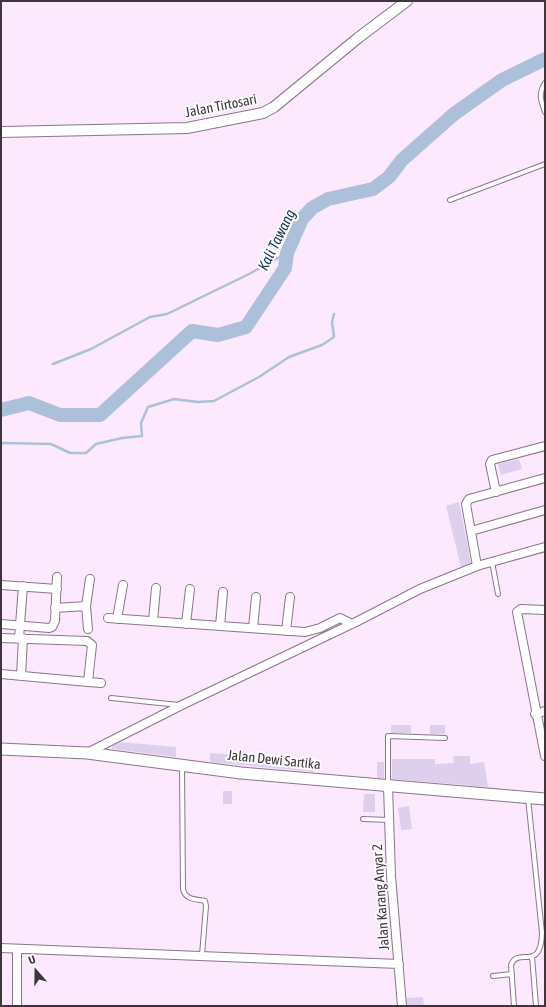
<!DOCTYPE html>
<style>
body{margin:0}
#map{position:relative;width:546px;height:1007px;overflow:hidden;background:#fce9fd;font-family:"Asap Condensed",sans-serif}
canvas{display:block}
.frame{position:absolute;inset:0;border:2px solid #3d363d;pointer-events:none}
.north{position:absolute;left:16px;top:951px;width:40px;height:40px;-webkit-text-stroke:3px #fdfdfd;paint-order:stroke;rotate:340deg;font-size:11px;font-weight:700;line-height:16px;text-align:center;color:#3d363d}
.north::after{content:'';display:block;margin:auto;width:14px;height:18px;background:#3d363d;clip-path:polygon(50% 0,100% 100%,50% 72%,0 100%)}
</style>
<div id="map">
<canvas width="546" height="1007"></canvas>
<div class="frame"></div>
<div class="north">U</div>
</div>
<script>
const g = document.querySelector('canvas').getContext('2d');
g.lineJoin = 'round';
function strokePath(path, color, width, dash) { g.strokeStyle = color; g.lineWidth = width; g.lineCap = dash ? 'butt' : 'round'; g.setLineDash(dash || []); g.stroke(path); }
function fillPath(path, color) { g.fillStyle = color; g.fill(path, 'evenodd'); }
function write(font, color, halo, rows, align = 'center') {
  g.font = font + ' "Asap Condensed",sans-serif'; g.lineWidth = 4; g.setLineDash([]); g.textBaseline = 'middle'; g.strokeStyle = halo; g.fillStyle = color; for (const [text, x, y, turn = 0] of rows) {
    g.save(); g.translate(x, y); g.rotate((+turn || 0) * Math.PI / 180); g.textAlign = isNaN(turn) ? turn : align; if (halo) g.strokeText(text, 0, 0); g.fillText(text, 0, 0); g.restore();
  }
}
const stream = new Path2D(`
 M53 364 91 349 150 317 167 314 249 274 287 253
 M1 443 51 444 70 453H86L96 444 122 438 142 436 141 423 148 407 174 399 198 402 214 401 259 377 289 357 322 345 334 337 332 322 334 314`);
const river = new Path2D(`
 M1 410 29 403 60 415H100L192 331 218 335 246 327 285 268 287 253 302 219 312 208 328 199 373 189 389 177 402 160 454 114 502 80 545 59`);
const building = new Path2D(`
 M519 459 522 469 501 475 498 464Z
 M459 502 471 563 461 567 446 506Z
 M391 725H411V733H391Z
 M430 725H445V734H430Z
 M120 742 176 747V757L112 749V746Z
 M210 753 313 761V772L210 762Z
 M453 756H470V764L484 762 488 787 392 779V759H435V764L454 763Z
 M377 762H384V778H377Z
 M223 791H232V804H223Z
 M364 794H375V812H363Z
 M409 806 412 829 401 830 398 808Z
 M423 997 424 1005 407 1006V998Z`);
const service = new Path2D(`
 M545 83C538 94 541 101 545 112
 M450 200 545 164
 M492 562 498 594
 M111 698 179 705
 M182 766 183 889C185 900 196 899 205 901L206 906 202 955
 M388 784V736L445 738
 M363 819 389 820
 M532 956 536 1006
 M493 976 512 974
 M514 1006 511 965C518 946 541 973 542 933L528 798`);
const minor = new Path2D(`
 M545 478 469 499 466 504 477 566 545 547
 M496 492 490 464 492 460 545 446
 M471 531 545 510
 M1 585 57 589
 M55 608 86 606
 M545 610 521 609 517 612 545 756
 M108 618 305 632 320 628 340 618 352 624
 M117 619 123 585
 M153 621 156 588
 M1 624 49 628 52 627 55 621 57 577
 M186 624 190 589
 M220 626 223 592
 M253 628 256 597
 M88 629 86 606 90 579
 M286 631 290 597
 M1 638 87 641 92 645 88 682 1 674
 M19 638 23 586
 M21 676 23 638
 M88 682 101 683
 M535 714 545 711
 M87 753 182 705 356 622 420 589 477 566
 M388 786 391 876 402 1006
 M1 948 399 964
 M17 949V1006`);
const tertiary = new Path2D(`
 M1 132 187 128 263 113 274 107 358 38 407 1`);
const secondary = new Path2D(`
 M1 749 87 753 241 773 545 799`);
const streetNames = [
 ["Jalan Tirtosari",221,106,-11],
 ["Jalan Dewi Sartika",274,760,6],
 ["Jalan Karang Anyar 2",381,897,-94]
];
const waterNames = [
 ["Kali Tawang",277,240,-64]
];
strokePath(stream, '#acc1d9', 2.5);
strokePath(river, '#acc1d9', 14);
fillPath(building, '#ded0ec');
strokePath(service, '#887789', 6);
strokePath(minor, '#887789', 10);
strokePath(tertiary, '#887789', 12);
strokePath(secondary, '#887789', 13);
strokePath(service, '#fff', 4);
strokePath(minor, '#fff', 8);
strokePath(tertiary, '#fff', 10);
strokePath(secondary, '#fff', 11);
write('14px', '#3d363d', '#fdfdfd', streetNames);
write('italic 15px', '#183a5b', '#fdfdfd', waterNames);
</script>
